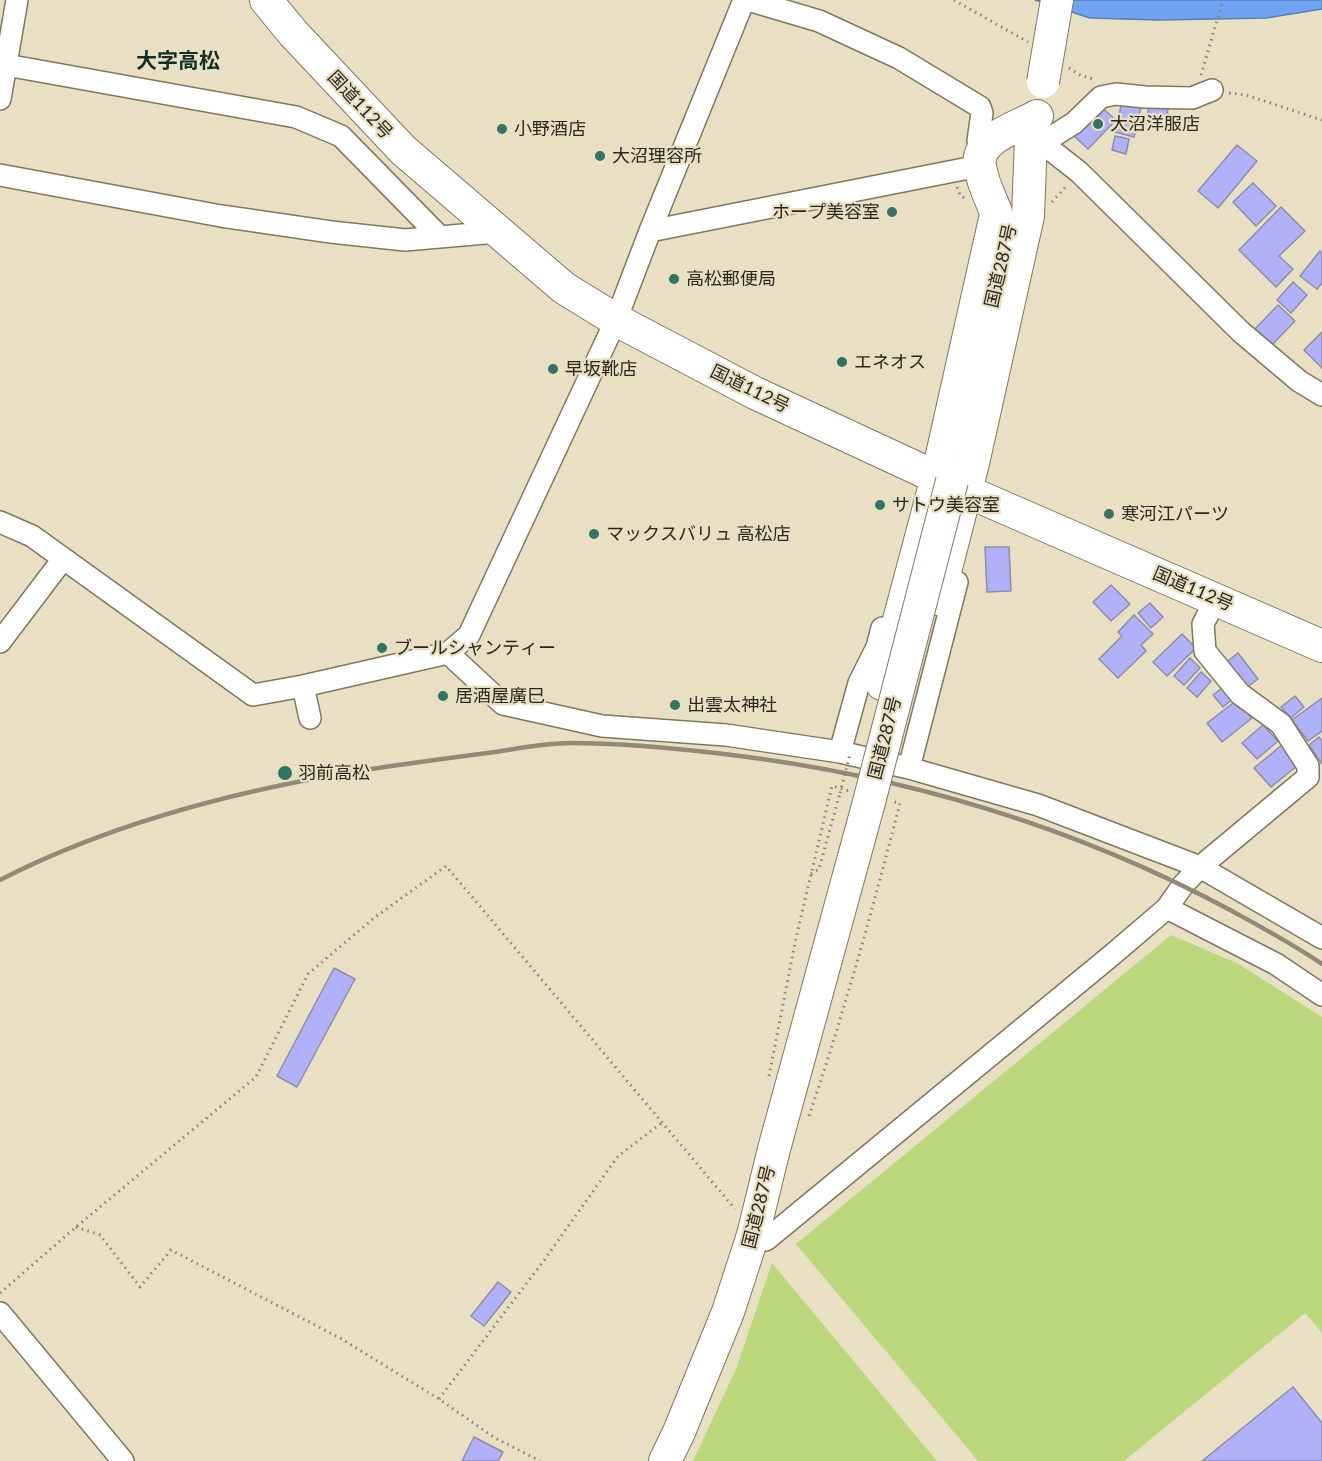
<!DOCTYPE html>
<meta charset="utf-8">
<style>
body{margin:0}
canvas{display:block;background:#e9e0c4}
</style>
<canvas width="1322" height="1461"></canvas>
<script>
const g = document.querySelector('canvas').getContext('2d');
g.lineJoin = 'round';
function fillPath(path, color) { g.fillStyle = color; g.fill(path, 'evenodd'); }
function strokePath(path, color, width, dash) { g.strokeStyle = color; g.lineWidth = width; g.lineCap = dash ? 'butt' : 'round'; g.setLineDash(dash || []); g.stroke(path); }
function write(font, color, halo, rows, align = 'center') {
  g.font = font + ' Lato,"Noto Sans JP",sans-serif'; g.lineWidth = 4.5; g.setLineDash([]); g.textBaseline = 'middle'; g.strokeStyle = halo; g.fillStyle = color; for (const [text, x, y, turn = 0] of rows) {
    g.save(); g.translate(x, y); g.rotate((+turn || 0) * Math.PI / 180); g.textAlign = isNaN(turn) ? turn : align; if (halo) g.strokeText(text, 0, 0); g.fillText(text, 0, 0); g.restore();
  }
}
const green = new Path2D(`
 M1171 935 1237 963 1322 1017V1333L1305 1313 1124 1461H978L796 1244Z
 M772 1263 937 1461H693L736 1369Z`);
const water = new Path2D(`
 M1035 0H1322V9L1266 18 1159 20 1090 18Z`);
const building = new Path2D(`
 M1123 98 1142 103 1134 137 1115 132Z
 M1150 101 1169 105 1167 114 1189 118 1186 131 1146 123Z
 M1099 105 1116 120 1088 149 1072 134Z
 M1115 136 1129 139 1126 154 1112 150Z
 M1237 145 1257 161 1218 208 1198 191Z
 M1253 183 1276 206 1256 226 1233 202Z
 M1281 207 1305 231 1279 256 1293 269 1276 287 1239 250Z
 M1320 251 1322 253V283L1317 289 1300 276Z
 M1293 282 1307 295 1291 313 1277 300Z
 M1278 305 1295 321 1270 347 1253 331Z
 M1322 332V368L1304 350Z
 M985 547H1009L1011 591 987 592Z
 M1111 585 1130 604 1111 621 1093 602Z
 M1150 603 1163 617 1151 628 1138 613Z
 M1134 615 1153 634 1141 645 1146 651 1118 678 1099 659 1122 636 1118 632Z
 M1182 634 1196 648 1167 676 1153 662Z
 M1238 653 1258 679 1245 689 1224 664Z
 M1190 658 1200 668 1184 685 1174 676Z
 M1201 672 1211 681 1197 697 1187 688Z
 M1226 685 1235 697 1223 707 1213 695Z
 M1295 696 1304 707 1291 718 1281 707Z
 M1322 698V731L1308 741 1292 720Z
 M1237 700 1252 718 1222 742 1207 723Z
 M1263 725 1278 741 1257 759 1242 743Z
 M1319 737 1322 741V764L1309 745Z
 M1282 745 1298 765 1271 787 1254 768Z
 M334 968 355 979 297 1087 277 1076Z
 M498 1282 511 1292 484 1326 471 1316Z
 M1293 1387 1322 1423V1461H1202Z
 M474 1437 503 1452 498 1461H462Z`);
const path = new Path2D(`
 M954 0 1028 42
 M1069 68 1080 75 1096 80
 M1201 75 1223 0
 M1229 93 1246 95 1322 120
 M957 187 960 195 964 198
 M1052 202 1068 184
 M811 874 819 869 840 793
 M769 1076 796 938 832 786 849 791
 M809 1116C844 1013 873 908 900 803L894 802
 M76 1227 100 1235 140 1287 171 1250 340 1338 439 1399 495 1438 540 1461
 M0 1293 76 1227 256 1077 308 974 374 918 446 866 735 1209
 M439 1399 545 1259 618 1156 663 1122`);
const minor = new Path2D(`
 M748 0 819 21 899 58 980 107 982 113 978 141 983 147
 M6 65 296 117 341 136 440 237
 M0 99 17 0
 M1032 140 1042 143 1074 123 1101 97 1116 94 1145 97 1192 98 1212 90
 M1042 143 1079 172 1241 332 1299 381 1322 395
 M0 175 221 216 331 232 405 240 497 232
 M650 231 744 0
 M0 522 32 536 253 695 303 686 448 653 469 635 616 320 650 231 979 166
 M0 642 63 559
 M448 653 503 704 602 726 726 735 840 752 909 768 1038 805 1200 867 1322 938
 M303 686 310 718
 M840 752 859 683 877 647 882 628
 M909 768 957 582
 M1167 908 1276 964 1322 995
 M753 1235 766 1240 1112 955 1167 908 1183 885 1200 867 1308 777V766L1281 724 1240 694 1205 651 1203 624 1216 599
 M0 1313 123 1461`);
const highway = new Path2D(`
 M266 0 293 33 403 150 564 288 616 320 755 393 966 491 1322 646
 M938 599 973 463 1028 216 1031 139
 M882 684 937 477 995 219 996 212C990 197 982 182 980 166 975 139 1018 127 1037 116
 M665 1461 679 1432 728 1312 753 1235 774 1149 811 1014`);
const rail = new Path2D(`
 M0 880C111 823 235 791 358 771 403 764 449 758 495 752 520 748 546 743 571 743 622 743 673 748 724 754 902 775 1074 826 1232 911 1263 928 1293 944 1322 964`);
const pathBridge = new Path2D(`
 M840 793 850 754`);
const highwayBridge = new Path2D(`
 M1043 82 1057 0
 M811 1014 869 802 952 481`);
const markers = [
 [1098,124,6,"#327363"],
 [502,129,6,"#327363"],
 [600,156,6,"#327363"],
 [892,212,6,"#327363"],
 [674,279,6,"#327363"],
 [842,362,6,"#327363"],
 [553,369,6,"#327363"],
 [880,505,6,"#327363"],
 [1109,514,6,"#327363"],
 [594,534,6,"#327363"],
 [382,648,6,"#327363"],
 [443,696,6,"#327363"],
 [675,705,6,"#327363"],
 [285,773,8,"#327363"]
];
const streetNames = [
 ["国道112号",360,105,47],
 ["国道287号",1001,266,-77],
 ["国道112号",750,389,26],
 ["国道112号",1193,589,23],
 ["国道287号",885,738,-76],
 ["国道287号",759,1207,-76]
];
const poiNames = [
 ["大沼洋服店",1110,124],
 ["小野酒店",514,129],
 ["大沼理容所",612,156],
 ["ホープ美容室",880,212,"right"],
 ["高松郵便局",686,279],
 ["エネオス",854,362],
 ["早坂靴店",565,369],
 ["サトウ美容室",892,505],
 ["寒河江パーツ",1121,514],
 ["マックスバリュ 高松店",606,534],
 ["ブールシャンティー",394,648],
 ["居酒屋廣巳",455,696],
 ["出雲太神社",687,705],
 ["羽前高松",298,773]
];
const quarterNames = [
 ["大字高松",178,61]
];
fillPath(green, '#bbd97c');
fillPath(water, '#6ea4f3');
strokePath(water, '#5a7eb3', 1.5);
fillPath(building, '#b1b1fa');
strokePath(building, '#8c8da7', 1.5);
strokePath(minor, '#7f775e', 24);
strokePath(highway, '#7f775e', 34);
strokePath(path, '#898370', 3, [1.5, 4.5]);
strokePath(minor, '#fff', 21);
strokePath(highway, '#fff', 32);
strokePath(rail, '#908a76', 4.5);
strokePath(highwayBridge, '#7f775e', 34, []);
strokePath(pathBridge, '#898370', 3, [1.5, 4.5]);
strokePath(highwayBridge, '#fff', 32);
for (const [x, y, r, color] of markers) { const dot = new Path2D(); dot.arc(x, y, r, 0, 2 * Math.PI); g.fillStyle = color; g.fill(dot); strokePath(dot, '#e9e0c4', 2); }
write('18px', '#2b271d', '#e9e0c4', streetNames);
write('18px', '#2b271d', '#e9e0c4', poiNames, 'left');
write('bold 21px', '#103028', '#e9e0c4', quarterNames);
</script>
